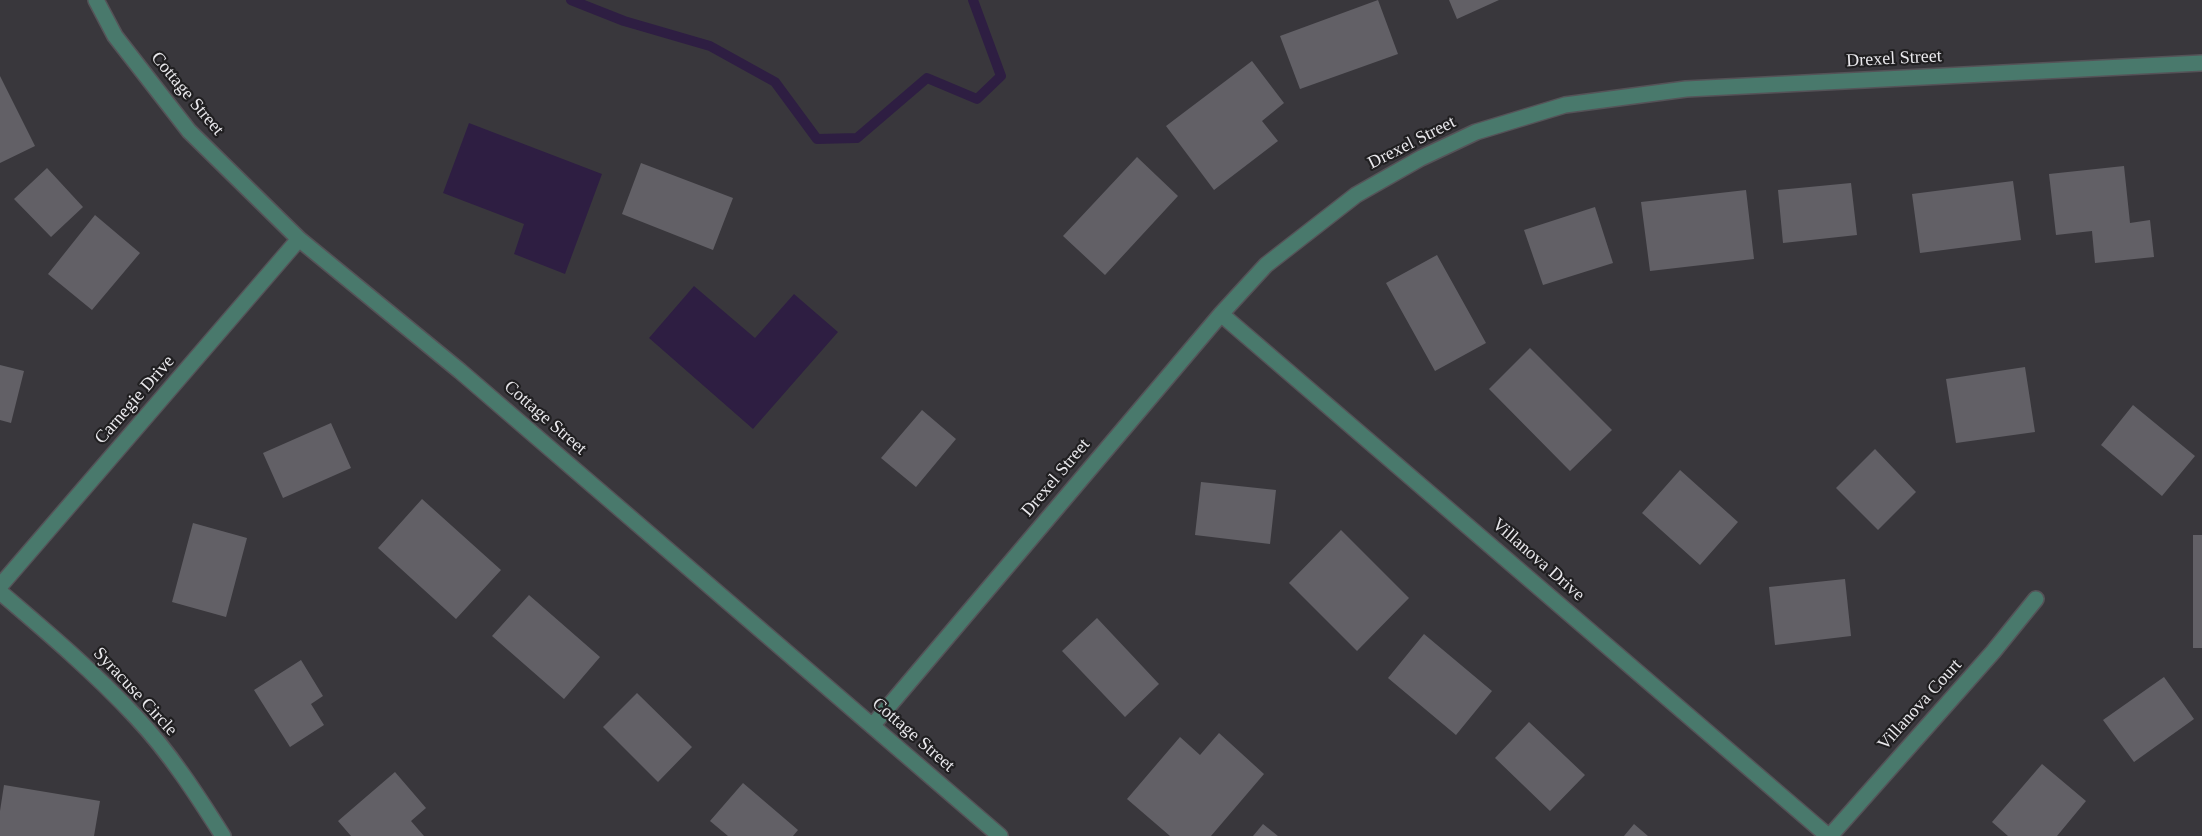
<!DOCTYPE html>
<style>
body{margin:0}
canvas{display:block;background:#39373c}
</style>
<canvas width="2202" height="836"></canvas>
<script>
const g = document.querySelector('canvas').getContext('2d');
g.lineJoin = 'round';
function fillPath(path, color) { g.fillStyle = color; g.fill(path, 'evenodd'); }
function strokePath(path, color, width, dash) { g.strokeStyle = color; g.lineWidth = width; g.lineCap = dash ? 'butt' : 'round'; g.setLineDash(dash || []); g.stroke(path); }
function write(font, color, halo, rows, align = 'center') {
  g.font = font + ' "Times New Roman",serif'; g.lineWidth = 4.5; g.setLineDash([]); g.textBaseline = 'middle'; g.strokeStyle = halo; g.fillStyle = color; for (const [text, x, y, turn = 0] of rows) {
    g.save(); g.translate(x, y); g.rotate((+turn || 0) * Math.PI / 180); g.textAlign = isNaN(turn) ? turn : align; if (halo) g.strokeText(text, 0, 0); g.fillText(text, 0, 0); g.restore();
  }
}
const water = new Path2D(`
 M469 123 602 174 565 274 514 254 524 224 443 193Z
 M694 286 755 338 794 294 838 332 753 429 649 338Z`);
const stream = new Path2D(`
 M571 0 624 21 710 46 775 82 817 139 857 138 927 78 977 99 1001 76 973 0`);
const building = new Path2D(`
 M1378 0 1398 54 1300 89 1280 36Z
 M1449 0H1499L1457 19Z
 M1252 61 1284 103 1262 121 1278 141 1214 190 1166 126Z
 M0 76 35 146 0 163Z
 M1137 157 1178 196 1105 275 1063 236Z
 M641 163 733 198 713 250 622 214Z
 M2124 166 2130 223 2150 220 2154 257 2095 263 2092 231 2056 235 2049 174Z
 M47 168 83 207 51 237 14 199Z
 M2013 181 2021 240 1920 253 1912 194Z
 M1851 183 1857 235 1783 243 1778 190Z
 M1746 190 1754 259 1650 271 1641 202Z
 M1595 207 1613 263 1543 285 1524 230Z
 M95 215 140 253 92 310 48 274Z
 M1437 255 1486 343 1435 371 1386 283Z
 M1530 348 1612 430 1570 471 1489 389Z
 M0 365 24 371 11 423 0 420Z
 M2025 367 2035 432 1956 443 1946 379Z
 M2133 405 2195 456 2162 496 2101 445Z
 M922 410 956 439 916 487 881 458Z
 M331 423 351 468 283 498 263 453Z
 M1875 449 1916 492 1878 530 1836 488Z
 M1680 470 1738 522 1700 565 1642 513Z
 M1201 482 1276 490 1270 544 1195 535Z
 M422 499 501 570 456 619 378 548Z
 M193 523 247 538 226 617 172 602Z
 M1341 530 1409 598 1357 651 1289 583Z
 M2193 535H2202V648H2193Z
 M1845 579 1851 636 1775 645 1769 587Z
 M529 595 600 657 564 699 492 636Z
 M1097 618 1159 684 1125 717 1062 651Z
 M1424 634 1492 691 1456 735 1388 678Z
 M301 660 323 696 311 704 324 725 290 747 254 690Z
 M2164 677 2194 719 2134 762 2103 720Z
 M637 693 692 747 658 782 603 727Z
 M1529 722 1585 775 1550 811 1495 758Z
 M1219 733 1264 774 1211 836H1170L1127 799 1180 737 1200 755Z
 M2042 764 2086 801 2057 836H2008L1992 822Z
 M395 772 426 808 411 821 424 836H351L338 821Z
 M743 783 798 830 793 836H728L710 821Z
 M4 785 100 801 94 836H0V811Z
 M1263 824 1278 836H1253Z
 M1634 824 1648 836H1624Z`);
const minor = new Path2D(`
 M96 0 115 36 189 131 299 239 460 371 1000 836
 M1221 314 1828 836
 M0 586 299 239
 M0 592C47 632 94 672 136 717 170 753 197 795 223 836
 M872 726 1221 314 1266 265 1356 195 1421 158 1476 132 1565 105 1686 89 2202 63
 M1830 836 1993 652 2036 599`);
const streetNames = [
 ["Drexel Street",1894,59,-3],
 ["Cottage Street",187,94,50],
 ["Drexel Street",1412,143,-27],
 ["Carnegie Drive",135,400,-49],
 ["Cottage Street",545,418,41],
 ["Drexel Street",1056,478,-50],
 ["Villanova Drive",1538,560,41],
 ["Syracuse Circle",135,692,47],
 ["Villanova Court",1920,705,-48],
 ["Cottage Street",913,735,41]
];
fillPath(water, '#2e1e42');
strokePath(stream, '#2e1e42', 10);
fillPath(building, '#626066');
strokePath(minor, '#555358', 18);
strokePath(minor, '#49796c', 15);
write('18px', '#e9e8ec', '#201f21', streetNames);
</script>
